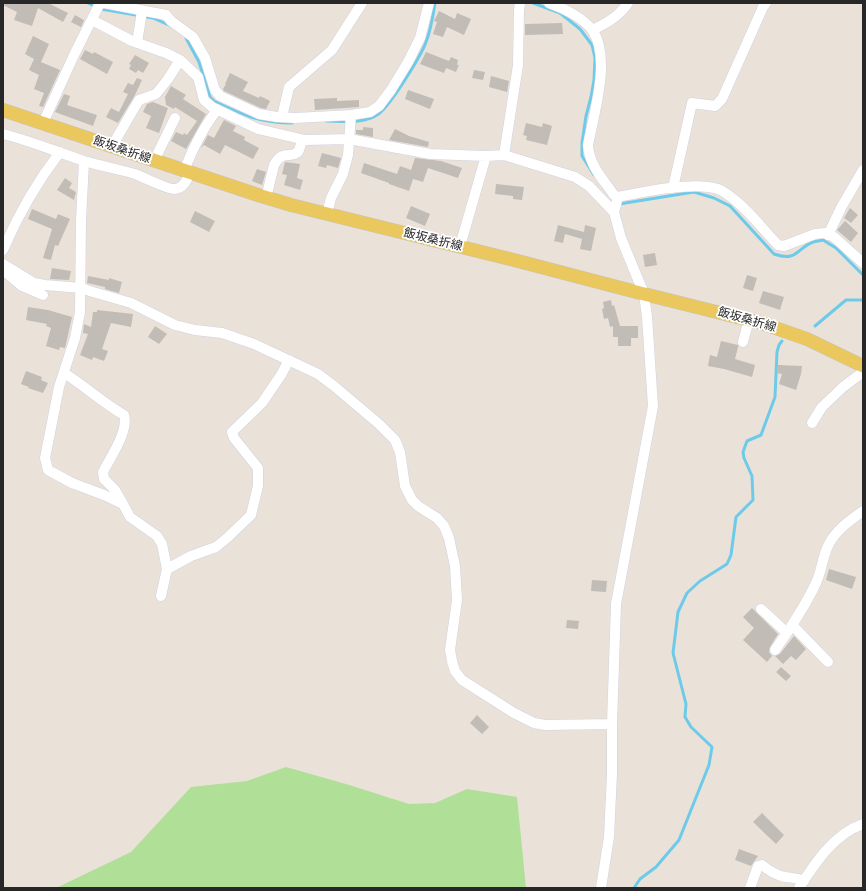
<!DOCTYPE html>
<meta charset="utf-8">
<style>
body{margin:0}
#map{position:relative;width:866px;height:891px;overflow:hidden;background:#eae2d9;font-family:Manrope,sans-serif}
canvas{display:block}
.frame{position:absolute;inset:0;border:4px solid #272727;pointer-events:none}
</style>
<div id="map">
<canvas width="866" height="891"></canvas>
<div class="frame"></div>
</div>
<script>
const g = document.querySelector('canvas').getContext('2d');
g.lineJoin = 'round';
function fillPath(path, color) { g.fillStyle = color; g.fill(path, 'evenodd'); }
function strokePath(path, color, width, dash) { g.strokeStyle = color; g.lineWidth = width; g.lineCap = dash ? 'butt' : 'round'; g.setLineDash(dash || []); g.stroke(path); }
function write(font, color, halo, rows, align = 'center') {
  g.font = font + ' Manrope,"Noto Sans JP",sans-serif'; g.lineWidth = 3.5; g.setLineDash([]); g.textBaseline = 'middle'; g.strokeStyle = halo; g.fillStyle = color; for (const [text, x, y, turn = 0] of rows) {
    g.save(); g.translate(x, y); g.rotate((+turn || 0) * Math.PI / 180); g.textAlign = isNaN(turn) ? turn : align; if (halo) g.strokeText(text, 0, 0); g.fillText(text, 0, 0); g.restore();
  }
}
const green = new Path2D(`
 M286 767 346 784 409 804 435 803 467 789 517 797 526 888H56L131 852 191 787 247 781Z`);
const stream = new Path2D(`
 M88 3 101 9 153 18 171 26
 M533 3 560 13 580 29 592 45 595 58 594 80 591 97 586 116 582 143V156L594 175
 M186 38 199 62 210 97 214 101C243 115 260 123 292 123
 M326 121C342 121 363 124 377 115 389 108 421 56 426 42 431 30 433 15 435 3
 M619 204 694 192 714 198 730 206 774 254C797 262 796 249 813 242 816 241 820 241 823 240L836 248 863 275
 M815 326 846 300H863
 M634 888 640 879 656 867 679 840 709 765 712 747 691 727 685 717 686 704 673 653 678 612 687 593 700 581 727 564 731 555 736 517 753 500 752 476 744 458 743 452 747 441 761 435 775 397 777 352 779 345 782 341`);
const building = new Path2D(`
 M3 3H48L68 13 63 22 38 8 32 26 14 20 17 12 3 5Z
 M439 11 455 19 457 13 471 19 464 35 447 27 443 37 433 34 437 22 434 21Z
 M75 15 84 20 81 27 71 22Z
 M562 23 563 34 525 35V24Z
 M33 36 49 44 41 62 60 70 43 107 39 106 44 93 34 89 39 75 29 70 34 59 25 54Z
 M85 50 93 54 94 52 113 62 107 74 80 59Z
 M426 52 449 61 451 57 458 60 457 65H459L456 72 446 68 444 73 420 64Z
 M135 55 149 63 143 73 138 70 136 73 129 69 131 65 129 64Z
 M474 70 485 72 483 80 472 78Z
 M230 73 248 82 243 91 259 98 260 96 270 101 266 109 261 108 224 91 223 89 226 84H225Z
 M491 76 509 81 507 92 489 87Z
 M137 78 142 80 135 95 118 123 106 117 111 108 119 112 128 94 123 92 128 83 133 85Z
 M171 86 186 95 183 99 206 114 186 149 171 141 176 132 183 135 184 133 187 135 197 121 175 107 174 109 166 105 165 97Z
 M408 90 434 99 430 109 405 99Z
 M64 94 70 96 67 105 97 115 93 126 55 112Z
 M337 98V101L359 100V107L315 110 314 99Z
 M153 102 168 108 159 133 146 128 151 116 143 112 147 104Z
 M224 120 236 126 233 131 245 137 244 140 259 148 253 159 225 145 220 154 204 145 201 148 208 135 214 138Z
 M526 123 542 127 543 123 552 126 547 145 526 140 527 136 523 135Z
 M363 127 373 128V137L356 134V130H363Z
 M395 129 409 136 429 142 428 147 389 140Z
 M322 153 341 158 338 168 327 165 326 168 318 166Z
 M415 158 441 161 462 168 458 178 428 168 423 182 413 179 409 191 389 184V183L361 173 364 163 397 174 400 166 411 170Z
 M285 162 300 164 297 178 303 180 300 190 284 185 287 175 282 174Z
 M257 169 266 172 262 185 252 181Z
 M65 178 72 183 69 188 76 192 74 200 57 190Z
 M496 184 524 187 522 200 513 199V196L495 194Z
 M411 206 430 214 425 226 406 218Z
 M850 208 858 215 851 223 844 218Z
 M32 209 56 219 58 214 70 219 58 246 55 245 51 260 43 258 52 229 28 219Z
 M195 211 215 221 209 232 190 222Z
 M845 221 858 233 851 242 837 230Z
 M558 225 584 232 585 225 596 228 591 251 580 249 582 239 565 234 563 243 554 241Z
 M655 253 657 265 645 267 643 255Z
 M52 268 71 271 69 280 50 279Z
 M747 275 757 278 753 291 743 288Z
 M88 276 109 280V278L122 282 119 293 105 289V287L87 283Z
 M763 291 784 297 780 310 759 303Z
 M611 300 612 306 614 305 620 326H638V338H631V346H618V337H613V326L610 327 608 318 604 319 602 309 604 308 603 302Z
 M28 307 48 310 72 317 65 348 60 347 59 350 46 346 51 328 46 326 47 324 26 320Z
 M97 310 133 314 131 327 111 323 102 349 108 351 104 361 93 357 92 360 80 355 88 334 83 333 84 324 91 327 93 312H97Z
 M155 326 167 334 159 344 148 337Z
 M721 341 738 345V347L735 359 755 365 752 377 724 369 708 366 710 355 717 357Z
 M778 365 802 366 801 374 796 390 779 384 782 374 777 373Z
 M26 371 42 377 41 380 48 383 43 393 28 388 29 387 21 384Z
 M829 569 856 577 852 589 826 580Z
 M592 580 607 581 606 592 591 591Z
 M752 608 778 634 770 647 769 652 772 656 767 662 743 640 754 628 743 617Z
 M567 620 579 621 578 629 566 628Z
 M794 636 806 649 796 660 791 656 783 664 775 656 780 654Z
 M781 667 791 676 786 681 776 672Z
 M477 715 489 727 482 734 470 723Z
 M762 813 784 835 776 844 753 822Z
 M739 849 758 856 751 866 735 860Z`);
const minor = new Path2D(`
 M104 3 166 15 171 21 193 37 205 58 215 90 220 96 259 114 277 117 295 118 351 115 370 112 379 106 391 90 408 62 420 38 429 3
 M549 3C563 8 584 18 593 31 611 59 594 113 588 145 589 165 603 179 614 195L618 197C643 192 694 181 718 189 724 191 731 197 736 201 752 214 764 231 778 245L784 246 815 234 825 233 834 237 863 263
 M92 20 132 41 166 53 180 60 198 77 204 100 212 107 258 129 305 140 349 139 430 154 486 156 504 155 575 177 589 186 614 212
 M592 30C606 24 620 15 628 3
 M137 43 142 11
 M282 117 289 87 332 50 362 3
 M43 123 74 55 100 3
 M3 134C31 141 57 152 84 161 101 166 118 169 135 174 143 177 169 190 174 189 183 189 187 180 190 173
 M112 146 139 100 156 94 168 79 180 60
 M504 155 518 65 519 10 520 3
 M84 161 81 221 80 312 75 338 59 387 45 458 48 470 72 483 104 495 123 504 130 517 157 536 162 544 167 569
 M154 161 175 118
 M184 171C193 148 202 129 217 110
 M673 188 692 103 715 106 722 99 763 7 766 3
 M266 198 274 165C282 149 291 159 298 152 300 149 301 143 302 140
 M327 214 331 198 343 174 348 155 351 115
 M828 235 842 206 863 170
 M460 246 486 156
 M3 250C18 215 37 182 60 152
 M3 264 34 283 45 285 81 288 93 292 131 303 175 325 195 330 222 333 254 344 318 374 334 386 379 424 395 440 400 452 405 486 412 500 418 506 437 518 444 526 449 538 455 566 457 600 450 650 452 661 455 671 462 680 514 713 534 723 545 725 612 724
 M3 270 22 286 43 295
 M743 342 749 320
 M64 373C85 386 103 403 124 415 129 431 110 458 103 472L104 479 115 490 123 504
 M812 423 822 407 843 387 863 372
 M161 596 167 569 191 556 216 547 227 538 251 515 258 486V468L234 438 232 432 262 403 281 375 289 360
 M761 609 787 633
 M793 626 828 662
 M775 650C790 629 804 608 815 585 821 574 822 560 827 548 834 531 849 521 863 511
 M601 888 609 837 612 774V724L616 604 653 406 647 317 644 294 621 238 614 212 618 197
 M750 888 758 866 762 865C769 871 776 875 785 877 791 878 798 878 804 881
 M799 888C815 863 834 834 863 824`);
const major = new Path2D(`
 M3 110 258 195 291 205 514 260 644 294 761 323 807 339 863 366`);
const streetNames = [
 ["飯坂桑折線",122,150,19],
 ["飯坂桑折線",433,240,14],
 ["飯坂桑折線",747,320,16]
];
fillPath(green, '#b0df97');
strokePath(stream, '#6ecae9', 3);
fillPath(building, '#c2bcb6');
strokePath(minor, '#cfd2e0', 11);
strokePath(major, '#c3c3c3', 14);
strokePath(minor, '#fff', 10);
strokePath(major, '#ebc85d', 13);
write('12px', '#272727', '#fff', streetNames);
</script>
